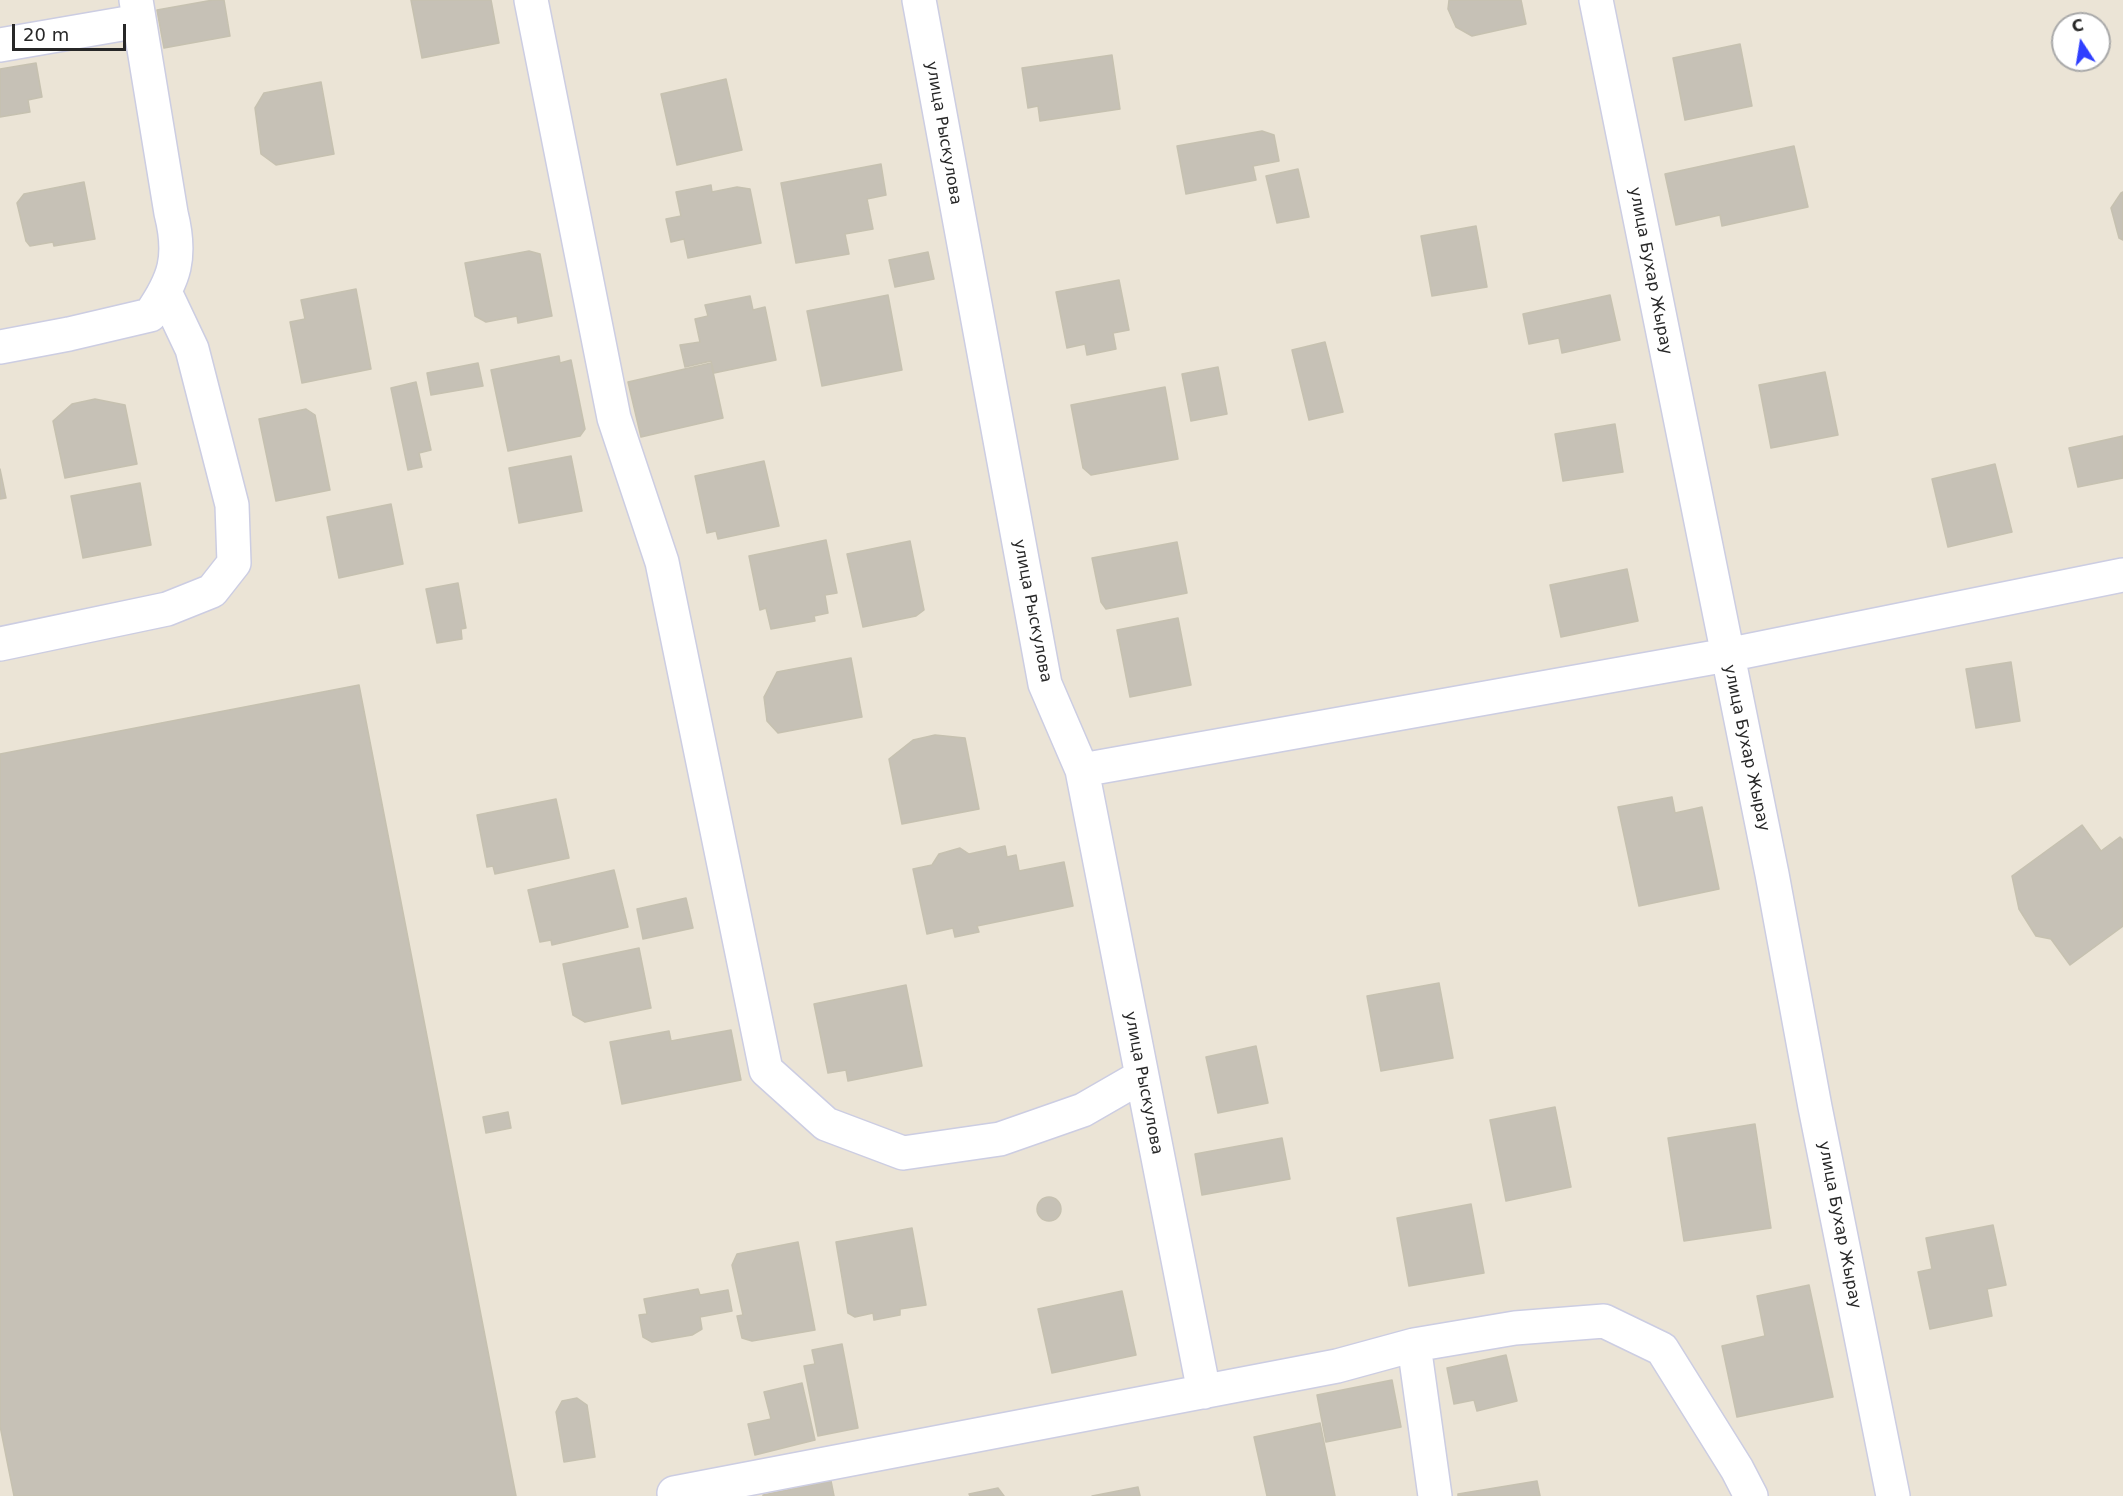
<!DOCTYPE html>
<meta charset="utf-8">
<style>
body{margin:0}
#map{position:relative;width:2123px;height:1496px;overflow:hidden;background:#ebe4d6;font-family:"DejaVu Sans",sans-serif}
canvas{display:block}
.north{position:absolute;left:2051px;top:12px;width:60px;height:60px;box-sizing:border-box;background:#fff;border:2px solid #a9a9a9;border-radius:50%;rotate:348deg;font-size:16px;font-weight:700;line-height:24px;text-align:center;color:#272727}
.north::after{content:'';display:block;margin:auto;width:21px;height:27px;background:#2f3fff;clip-path:polygon(50% 0,100% 100%,50% 72%,0 100%)}
.scale{position:absolute;left:12px;top:24px;width:114px;height:27px;box-sizing:border-box;border:3px solid #272727;border-top:0;padding-left:8px;font-size:18px;line-height:21px;white-space:nowrap;color:#272727;-webkit-text-stroke:4px #fff;paint-order:stroke}
</style>
<div id="map">
<canvas width="2123" height="1496"></canvas>
<div class="north">С</div>
<div class="scale">20 m</div>
</div>
<script>
const g = document.querySelector('canvas').getContext('2d');
g.lineJoin = 'round';
function fillPath(path, color) { g.fillStyle = color; g.fill(path, 'evenodd'); }
function strokePath(path, color, width, dash) { g.strokeStyle = color; g.lineWidth = width; g.lineCap = dash ? 'butt' : 'round'; g.setLineDash(dash || []); g.stroke(path); }
function write(font, color, halo, rows, align = 'center') {
  g.font = font + ' "DejaVu Sans",sans-serif'; g.lineWidth = 6; g.setLineDash([]); g.textBaseline = 'middle'; g.strokeStyle = halo; g.fillStyle = color; for (const [text, x, y, turn = 0] of rows) {
    g.save(); g.translate(x, y); g.rotate((+turn || 0) * Math.PI / 180); g.textAlign = isNaN(turn) ? turn : align; if (halo) g.strokeText(text, 0, 0); g.fillText(text, 0, 0); g.restore();
  }
}
const building = new Path2D(`
 M213 0H224L230 36 164 48 157 10Z
 M411 0H491L499 43 422 58Z
 M1449 0H1521L1526 24 1472 36 1456 27 1448 9Z
 M1740 44 1752 106 1685 120 1673 58Z
 M1112 55 1120 109 1040 121 1038 106 1028 108 1022 68Z
 M36 63 42 97 28 100 30 112 0 117V69Z
 M726 79 742 150 677 165 661 94Z
 M321 82 334 154 276 165 261 154 255 108 264 93Z
 M1262 131 1274 135 1279 161 1253 166 1256 180 1186 194 1177 146Z
 M1794 146 1808 207 1722 226 1720 215 1676 225 1665 174Z
 M881 164 886 195 867 199 873 229 845 234 849 254 796 263 781 183Z
 M1298 169 1309 217 1277 223 1266 176Z
 M84 182 95 239 54 246 53 242 30 246 26 241 17 203 24 194Z
 M711 185 712 192 737 187 750 189 761 243 688 258 684 239 671 242 666 219 681 216 676 192Z
 M2123 192V240L2119 238 2111 208 2121 193Z
 M1476 226 1487 287 1432 296 1421 236Z
 M529 251 540 254 552 316 518 323 517 316 486 322 475 316 465 263Z
 M928 252 934 279 895 287 889 260Z
 M1119 280 1129 330 1113 333 1116 349 1087 355 1085 344 1067 348 1056 292Z
 M356 289 371 369 302 383 290 322 305 319 301 300Z
 M888 295 902 370 822 386 807 311Z
 M1610 295 1620 340 1562 353 1559 338 1529 344 1523 314Z
 M750 296 753 310 765 307 776 360 714 373 711 361 685 367 680 345 700 342 695 319 708 316 705 305Z
 M1325 342 1343 412 1309 420 1292 350Z
 M559 356 560 363 571 360 585 429 580 436 508 451 491 370Z
 M478 363 483 386 431 395 427 373Z
 M711 363 723 418 641 437 628 382Z
 M1218 367 1227 414 1191 421 1182 374Z
 M1825 372 1838 435 1771 448 1759 385Z
 M416 382 431 450 419 453 422 467 408 470 391 388Z
 M1165 387 1178 459 1091 475 1083 468 1071 405Z
 M95 399 125 405 137 464 65 478 53 421 72 404Z
 M306 409 315 415 330 490 276 501 259 419Z
 M1615 424 1623 472 1563 481 1555 434Z
 M2123 436V478L2078 487 2069 448Z
 M571 456 582 511 519 523 509 468Z
 M764 461 779 526 718 539 716 531 707 533 695 476Z
 M1995 464 2012 532 1948 547 1932 479Z
 M0 469 6 498 0 499Z
 M140 483 151 545 83 558 71 496Z
 M391 504 403 564 339 578 327 517Z
 M826 540 837 593 825 595 828 613 814 616 815 621 771 629 766 608 760 610 749 556Z
 M910 541 924 610 916 616 863 627 847 554Z
 M1177 542 1187 593 1106 609 1101 602 1092 558Z
 M1627 569 1638 621 1561 637 1550 585Z
 M458 583 466 628 461 629 462 639 437 643 426 589Z
 M1178 618 1191 685 1130 697 1117 630Z
 M851 658 862 717 778 733 767 721 764 697 777 672Z
 M2011 662 2020 721 1976 728 1966 669Z
 M359 685 516 1496H14L0 1426V754Z
 M935 735 965 738 979 809 902 824 889 759 913 740Z
 M1672 797 1675 813 1702 807 1719 889 1639 906 1618 807Z
 M556 799 569 858 495 874 493 866 487 867 477 815Z
 M2082 825 2101 851 2120 837 2123 840V926L2070 965 2051 939 2036 936 2019 909 2012 876Z
 M1005 846 1007 857 1016 855 1019 871 1064 862 1073 906 977 926 979 932 955 937 953 928 927 934 913 869 932 865 939 854 960 848 969 854Z
 M614 870 628 927 552 945 551 940 540 942 528 890Z
 M686 898 693 928 643 939 637 909Z
 M639 948 651 1008 585 1022 573 1015 563 964Z
 M1439 983 1453 1058 1381 1071 1367 996Z
 M906 985 922 1066 848 1081 846 1070 828 1073 814 1004Z
 M731 1030 741 1080 622 1104 610 1042 669 1031 671 1041Z
 M1256 1046 1268 1103 1218 1113 1206 1057Z
 M1555 1107 1571 1187 1506 1201 1490 1120Z
 M508 1112 511 1128 486 1133 483 1117Z
 M1755 1124 1771 1228 1684 1241 1668 1138Z
 M1282 1138 1290 1179 1202 1195 1195 1154Z
 M1037 1209a12 12 0 1 1 24 0a12 12 0 1 1-24 0Z
 M1471 1204 1484 1273 1409 1286 1397 1218Z
 M1993 1225 2006 1285 1987 1289 1992 1316 1930 1329 1918 1272 1932 1269 1926 1238Z
 M912 1228 926 1305 900 1309V1315L874 1320 873 1313 855 1317 848 1313 836 1242Z
 M798 1242 815 1330 752 1341 742 1338 737 1316 743 1315 732 1265 737 1254Z
 M1809 1285 1833 1397 1737 1417 1722 1346 1765 1336 1757 1296Z
 M698 1289 700 1295 728 1290 732 1311 700 1317 702 1329 692 1335 652 1342 643 1337 639 1315 647 1314 644 1299Z
 M1122 1291 1136 1355 1052 1373 1038 1309Z
 M842 1344 858 1428 818 1436 804 1366 815 1364 812 1350Z
 M1506 1355 1517 1401 1477 1411 1474 1400 1454 1404 1447 1368Z
 M1392 1380 1401 1427 1326 1442 1317 1395Z
 M802 1383 815 1440 755 1455 748 1424 771 1419 764 1392Z
 M577 1398 587 1405 595 1457 564 1462 556 1412 562 1401Z
 M1320 1423 1335 1496H1267L1254 1437Z
 M831 1481 834 1496H763V1495Z
 M1537 1481 1540 1496H1458V1494Z
 M1138 1487 1140 1496H1092Z
 M998 1488 1004 1496H970L969 1494Z`);
const street = new Path2D(`
 M531 0 614 418 662 562 766 1070 826 1124 903 1153 1000 1139 1083 1110 1142 1076
 M919 0 1045 684 1082 770 1204 1392
 M1596 0 1772 874 1815 1107 1893 1496
 M0 45 139 21
 M0 347 69 334 150 315C175 279 182 257 171 213L136 0
 M0 644 167 609 212 591 234 563 232 505 192 349 165 292
 M1082 770 1727 655 2123 575
 M1414 1345 1435 1496
 M674 1493 1337 1366 1414 1345 1515 1328 1604 1321 1662 1349 1737 1469 1751 1496`);
const streetNames = [
 ["улица Рыскулова",943,133,80],
 ["улица Бухар Жырау",1650,271,79],
 ["улица Рыскулова",1032,611,79],
 ["улица Бухар Жырау",1746,748,78],
 ["улица Рыскулова",1143,1083,79],
 ["улица Бухар Жырау",1839,1225,79]
];
fillPath(building, '#c6c1b6');
strokePath(building, '#c6c1b0', 1.5);
strokePath(street, '#cccde2', 36);
strokePath(street, '#fff', 33);
write('16px', '#272727', '#fff', streetNames);
</script>
